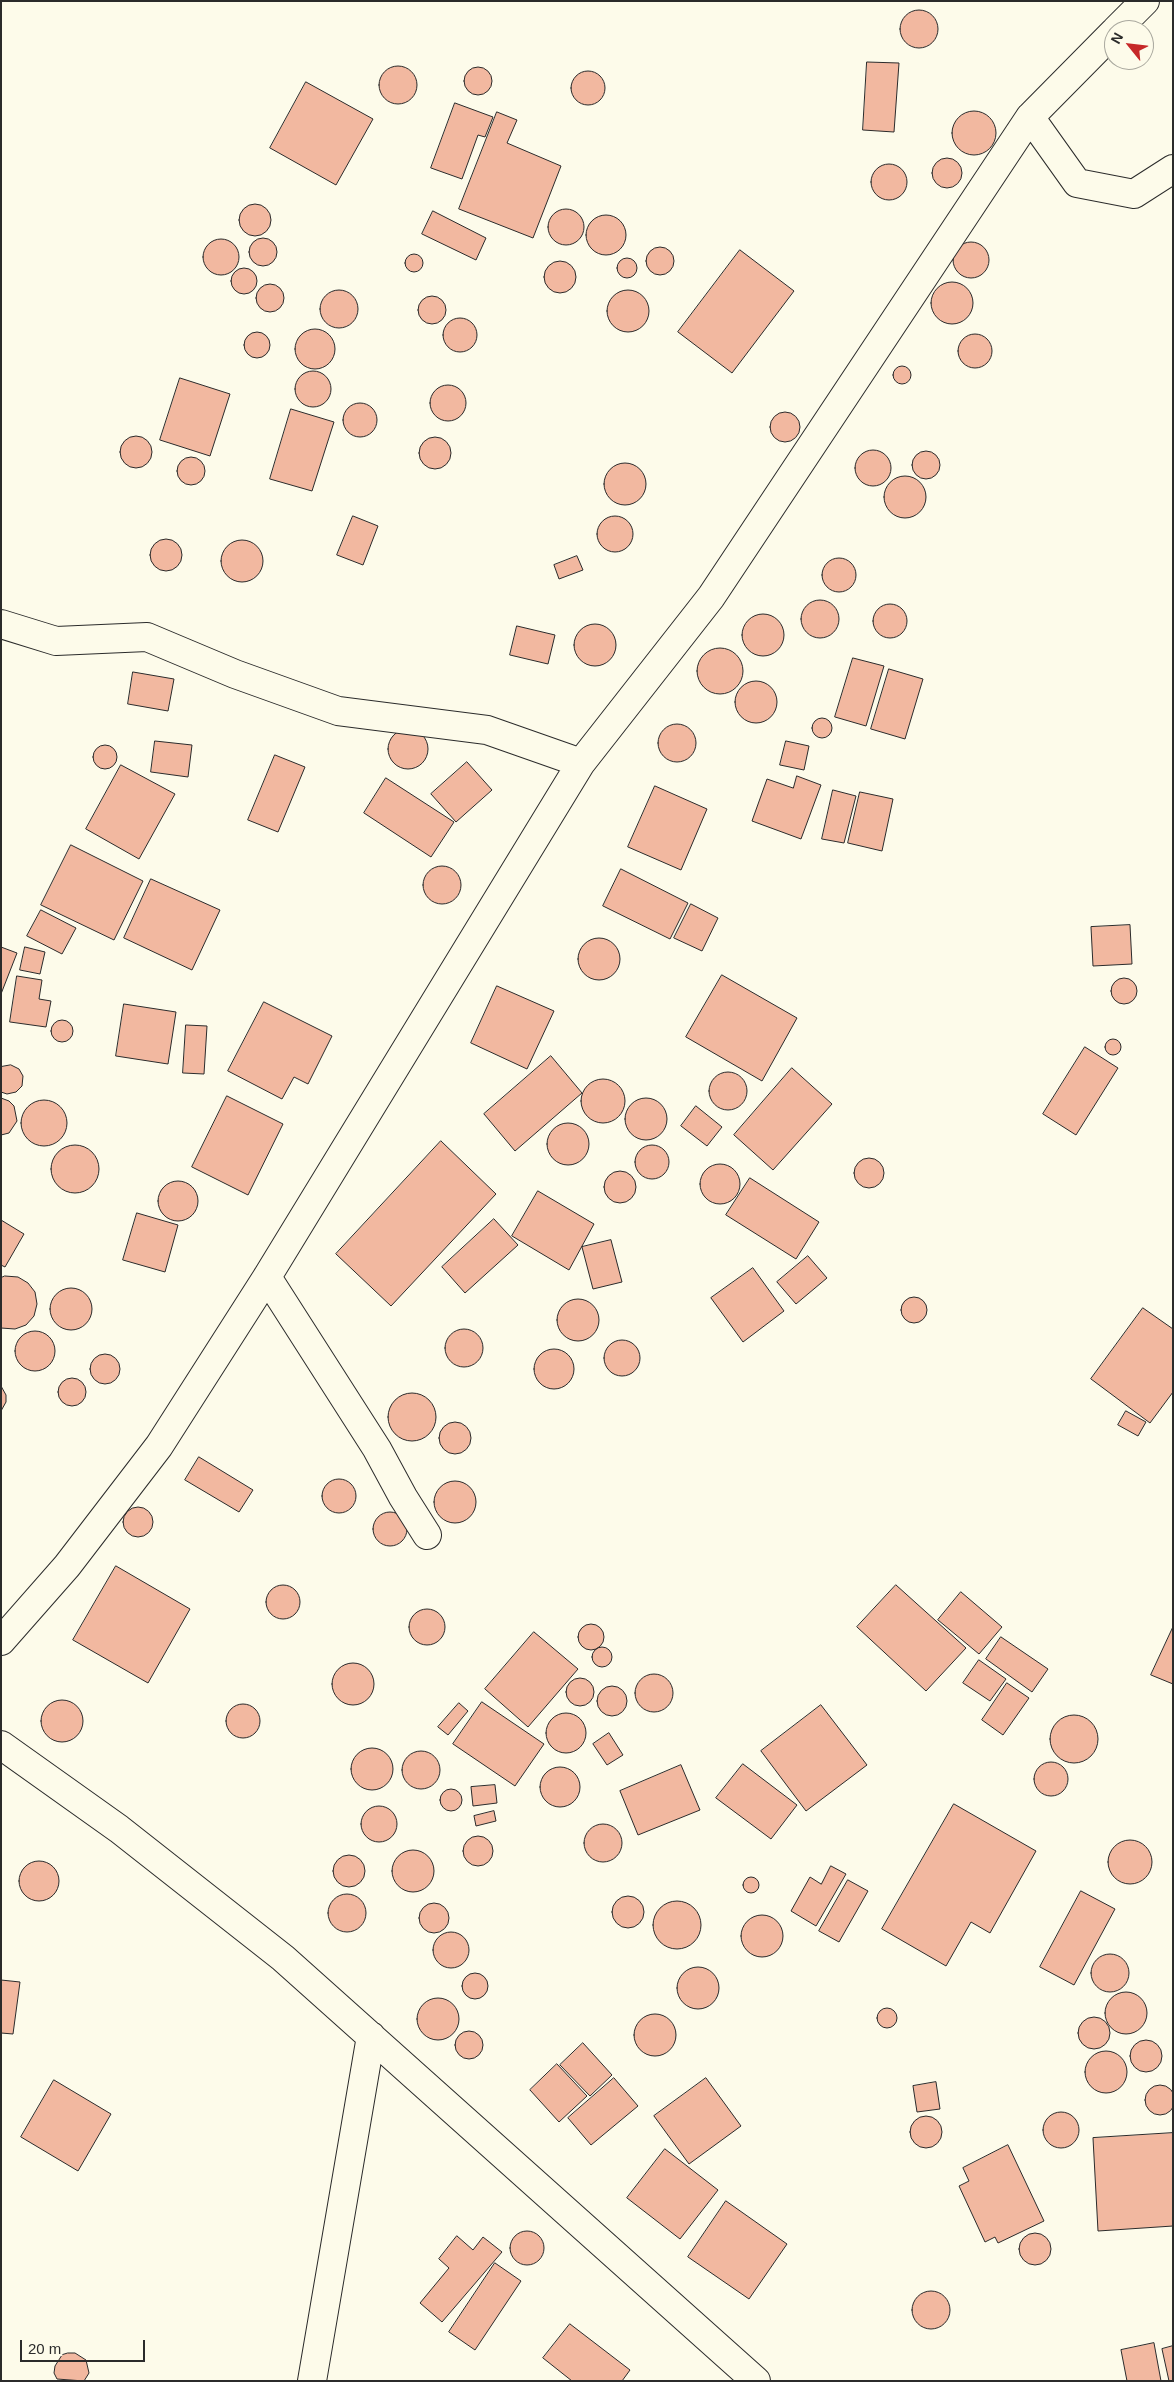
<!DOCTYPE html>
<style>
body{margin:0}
#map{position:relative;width:1174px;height:2382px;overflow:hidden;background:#fdfbea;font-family:Arial,sans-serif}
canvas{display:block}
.frame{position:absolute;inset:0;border:2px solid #2b2b2b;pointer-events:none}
.north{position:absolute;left:1104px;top:20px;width:50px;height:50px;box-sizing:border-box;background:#fdfbea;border:1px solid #a9a89e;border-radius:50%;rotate:299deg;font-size:14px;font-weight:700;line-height:20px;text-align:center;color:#2b2b2b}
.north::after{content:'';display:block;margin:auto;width:18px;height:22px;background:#c62828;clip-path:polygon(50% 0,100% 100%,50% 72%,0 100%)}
.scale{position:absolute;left:20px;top:2340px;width:125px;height:22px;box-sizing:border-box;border:2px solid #2b2b2b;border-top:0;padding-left:6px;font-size:15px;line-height:18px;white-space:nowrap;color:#2b2b2b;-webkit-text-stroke:4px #fdfbea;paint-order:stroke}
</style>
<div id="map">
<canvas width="1174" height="2382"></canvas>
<div class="frame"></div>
<div class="north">N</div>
<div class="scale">20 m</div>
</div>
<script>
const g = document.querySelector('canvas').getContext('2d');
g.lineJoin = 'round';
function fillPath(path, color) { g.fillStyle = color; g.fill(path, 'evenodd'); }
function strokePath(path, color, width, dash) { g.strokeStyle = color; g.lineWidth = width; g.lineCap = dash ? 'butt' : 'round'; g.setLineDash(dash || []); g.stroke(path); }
const building = new Path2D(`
 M900 29a19 19 0 1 1 38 0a19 19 0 1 1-38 0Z
 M867 62 899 63 894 132 863 130Z
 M379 85a19 19 0 1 1 38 0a19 19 0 1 1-38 0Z
 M464 81a14 14 0 1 1 28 0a14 14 0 1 1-28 0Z
 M571 88a17 17 0 1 1 34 0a17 17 0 1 1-34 0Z
 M306 82 373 119 336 185 270 148Z
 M455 103 493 117 485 137 478 135 462 179 431 168Z
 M952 133a22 22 0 1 1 44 0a22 22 0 1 1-44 0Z
 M497 112 517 120 507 143 561 166 533 238 459 209Z
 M932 173a15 15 0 1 1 30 0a15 15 0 1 1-30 0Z
 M871 182a18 18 0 1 1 36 0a18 18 0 1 1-36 0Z
 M239 220a16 16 0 1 1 32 0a16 16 0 1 1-32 0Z
 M548 227a18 18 0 1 1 36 0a18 18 0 1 1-36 0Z
 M433 211 486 238 476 260 422 234Z
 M586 235a20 20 0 1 1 40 0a20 20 0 1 1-40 0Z
 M249 252a14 14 0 1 1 28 0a14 14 0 1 1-28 0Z
 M203 257a18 18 0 1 1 36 0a18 18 0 1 1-36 0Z
 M953 260a18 18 0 1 1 36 0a18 18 0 1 1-36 0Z
 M646 261a14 14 0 1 1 28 0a14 14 0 1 1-28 0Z
 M740 250 794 291 732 373 678 332Z
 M405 263a9 9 0 1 1 18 0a9 9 0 1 1-18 0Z
 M617 268a10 10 0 1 1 20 0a10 10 0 1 1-20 0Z
 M544 277a16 16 0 1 1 32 0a16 16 0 1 1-32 0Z
 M231 281a13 13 0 1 1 26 0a13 13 0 1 1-26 0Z
 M931 303a21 21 0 1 1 42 0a21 21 0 1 1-42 0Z
 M256 298a14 14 0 1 1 28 0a14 14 0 1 1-28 0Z
 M320 309a19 19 0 1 1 38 0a19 19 0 1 1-38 0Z
 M607 311a21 21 0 1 1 42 0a21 21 0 1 1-42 0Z
 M418 310a14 14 0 1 1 28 0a14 14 0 1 1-28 0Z
 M443 335a17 17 0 1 1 34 0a17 17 0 1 1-34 0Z
 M295 349a20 20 0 1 1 40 0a20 20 0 1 1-40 0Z
 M244 345a13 13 0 1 1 26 0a13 13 0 1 1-26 0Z
 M958 351a17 17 0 1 1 34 0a17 17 0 1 1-34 0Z
 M893 375a9 9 0 1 1 18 0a9 9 0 1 1-18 0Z
 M295 389a18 18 0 1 1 36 0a18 18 0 1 1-36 0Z
 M180 378 230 394 210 456 160 440Z
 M430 403a18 18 0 1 1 36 0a18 18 0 1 1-36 0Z
 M343 420a17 17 0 1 1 34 0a17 17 0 1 1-34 0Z
 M291 409 334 422 312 491 270 479Z
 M770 427a15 15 0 1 1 30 0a15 15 0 1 1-30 0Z
 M120 452a16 16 0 1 1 32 0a16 16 0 1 1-32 0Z
 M419 453a16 16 0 1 1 32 0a16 16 0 1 1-32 0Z
 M855 468a18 18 0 1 1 36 0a18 18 0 1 1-36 0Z
 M912 465a14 14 0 1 1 28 0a14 14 0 1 1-28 0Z
 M177 471a14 14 0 1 1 28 0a14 14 0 1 1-28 0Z
 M604 484a21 21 0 1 1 42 0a21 21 0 1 1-42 0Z
 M884 497a21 21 0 1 1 42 0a21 21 0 1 1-42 0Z
 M597 534a18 18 0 1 1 36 0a18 18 0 1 1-36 0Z
 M353 516 378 526 363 565 337 555Z
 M150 555a16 16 0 1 1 32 0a16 16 0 1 1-32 0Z
 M221 561a21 21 0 1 1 42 0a21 21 0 1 1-42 0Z
 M577 556 583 570 559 579 554 565Z
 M822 575a17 17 0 1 1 34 0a17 17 0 1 1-34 0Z
 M801 619a19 19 0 1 1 38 0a19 19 0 1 1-38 0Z
 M873 621a17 17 0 1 1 34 0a17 17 0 1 1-34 0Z
 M742 635a21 21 0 1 1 42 0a21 21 0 1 1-42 0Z
 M574 645a21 21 0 1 1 42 0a21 21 0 1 1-42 0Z
 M517 626 555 635 548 664 510 655Z
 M697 671a23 23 0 1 1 46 0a23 23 0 1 1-46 0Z
 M853 658 884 666 866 726 835 717Z
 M889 669 923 679 905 739 871 729Z
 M133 672 174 679 168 711 128 704Z
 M735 702a21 21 0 1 1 42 0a21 21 0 1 1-42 0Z
 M812 728a10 10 0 1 1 20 0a10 10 0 1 1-20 0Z
 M658 743a19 19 0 1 1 38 0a19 19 0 1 1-38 0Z
 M388 749a20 20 0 1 1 40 0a20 20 0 1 1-40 0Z
 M155 741 192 745 188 777 151 772Z
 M786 741 809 746 804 770 780 765Z
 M93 757a12 12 0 1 1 24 0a12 12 0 1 1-24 0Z
 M275 755 305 767 278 832 248 820Z
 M467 762 492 790 456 822 431 794Z
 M121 765 175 794 139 859 86 829Z
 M797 776 821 785 801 839 752 821 767 779 793 788Z
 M386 778 454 822 431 857 364 813Z
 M655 786 707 809 681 870 628 847Z
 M833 790 856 796 844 843 822 839Z
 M860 792 893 799 882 851 848 843Z
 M71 845 143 881 114 940 41 905Z
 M423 885a19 19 0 1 1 38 0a19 19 0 1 1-38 0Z
 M621 869 688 903 670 939 603 906Z
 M151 879 220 910 192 970 124 938Z
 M691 904 718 918 702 951 674 938Z
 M41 910 76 928 62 954 27 936Z
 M1130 925 1132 964 1093 966 1091 927Z
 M578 959a21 21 0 1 1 42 0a21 21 0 1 1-42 0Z
 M1 947 17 953 1 994Z
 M25 947 45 952 40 974 20 970Z
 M722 975 797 1018 762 1081 686 1037Z
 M17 976 42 980 39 999 51 1001 46 1027 10 1022Z
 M1111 991a13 13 0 1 1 26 0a13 13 0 1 1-26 0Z
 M497 986 554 1011 527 1069 471 1043Z
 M264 1002 332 1036 308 1084 294 1077 282 1099 228 1071Z
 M124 1004 176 1012 168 1064 116 1056Z
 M51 1031a11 11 0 1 1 22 0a11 11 0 1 1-22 0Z
 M186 1025 207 1026 204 1074 183 1073Z
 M1105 1047a8 8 0 1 1 16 0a8 8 0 1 1-16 0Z
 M1085 1047 1118 1068 1076 1135 1043 1114Z
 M551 1056 582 1093 515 1151 484 1114Z
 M11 1065 19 1069 23 1076 22 1086 16 1092 7 1094 1 1092V1067Z
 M792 1068 832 1104 773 1170 734 1135Z
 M709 1091a19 19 0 1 1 38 0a19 19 0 1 1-38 0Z
 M581 1101a22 22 0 1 1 44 0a22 22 0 1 1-44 0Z
 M227 1096 283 1124 248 1195 192 1167Z
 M1 1098 9 1101 14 1106 17 1121 9 1133 1 1135Z
 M625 1119a21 21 0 1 1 42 0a21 21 0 1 1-42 0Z
 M21 1123a23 23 0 1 1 46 0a23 23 0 1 1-46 0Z
 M696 1106 722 1127 707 1146 681 1126Z
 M547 1144a21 21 0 1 1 42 0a21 21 0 1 1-42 0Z
 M441 1141 496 1194 391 1306 336 1254Z
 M635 1162a17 17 0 1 1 34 0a17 17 0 1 1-34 0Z
 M51 1169a24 24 0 1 1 48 0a24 24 0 1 1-48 0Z
 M854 1173a15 15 0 1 1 30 0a15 15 0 1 1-30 0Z
 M700 1184a20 20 0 1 1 40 0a20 20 0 1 1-40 0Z
 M604 1187a16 16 0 1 1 32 0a16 16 0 1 1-32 0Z
 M750 1178 819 1222 796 1259 726 1215Z
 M158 1201a20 20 0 1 1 40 0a20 20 0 1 1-40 0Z
 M538 1191 594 1224 569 1270 512 1236Z
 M137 1213 178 1225 165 1272 123 1260Z
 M494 1219 518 1245 465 1293 442 1267Z
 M1 1220 24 1234 5 1267 1 1265Z
 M611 1240 622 1282 593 1289 582 1247Z
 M808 1256 827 1278 796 1304 777 1282Z
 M753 1268 784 1311 743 1342 711 1298Z
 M5 1276 18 1277 28 1283 35 1292 37 1304 34 1316 26 1325 15 1329 1 1328V1278Z
 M50 1309a21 21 0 1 1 42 0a21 21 0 1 1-42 0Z
 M901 1310a13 13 0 1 1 26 0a13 13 0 1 1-26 0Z
 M557 1320a21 21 0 1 1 42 0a21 21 0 1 1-42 0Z
 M1143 1308 1173 1329V1392L1150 1423 1091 1379Z
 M445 1348a19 19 0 1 1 38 0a19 19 0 1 1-38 0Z
 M15 1351a20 20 0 1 1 40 0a20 20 0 1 1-40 0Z
 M604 1358a18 18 0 1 1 36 0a18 18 0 1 1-36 0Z
 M534 1369a20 20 0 1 1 40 0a20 20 0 1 1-40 0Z
 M90 1369a15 15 0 1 1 30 0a15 15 0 1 1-30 0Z
 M58 1392a14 14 0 1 1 28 0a14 14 0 1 1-28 0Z
 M1 1386 6 1395V1402L1 1411Z
 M388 1417a24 24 0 1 1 48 0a24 24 0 1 1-48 0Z
 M1126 1411 1146 1422 1138 1436 1118 1425Z
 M439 1438a16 16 0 1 1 32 0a16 16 0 1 1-32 0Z
 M199 1457 253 1490 239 1512 185 1480Z
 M322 1496a17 17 0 1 1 34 0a17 17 0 1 1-34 0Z
 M434 1502a21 21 0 1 1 42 0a21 21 0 1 1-42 0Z
 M123 1522a15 15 0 1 1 30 0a15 15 0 1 1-30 0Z
 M373 1529a17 17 0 1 1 34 0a17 17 0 1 1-34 0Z
 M116 1566 190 1609 148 1683 73 1640Z
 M266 1602a17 17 0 1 1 34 0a17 17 0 1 1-34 0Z
 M896 1585 966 1648 926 1691 857 1627Z
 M961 1592 1002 1627 979 1654 938 1620Z
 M409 1627a18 18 0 1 1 36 0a18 18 0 1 1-36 0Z
 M578 1637a13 13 0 1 1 26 0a13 13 0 1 1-26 0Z
 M1173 1627V1684L1151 1675Z
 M534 1632 578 1669 528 1727 485 1689Z
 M1001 1637 1048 1669 1032 1692 986 1659Z
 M592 1657a10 10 0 1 1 20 0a10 10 0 1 1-20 0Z
 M979 1660 1006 1679 990 1701 963 1683Z
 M332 1684a21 21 0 1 1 42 0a21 21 0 1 1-42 0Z
 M635 1693a19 19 0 1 1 38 0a19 19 0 1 1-38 0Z
 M566 1692a14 14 0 1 1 28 0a14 14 0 1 1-28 0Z
 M1007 1683 1029 1698 1003 1735 982 1720Z
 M597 1701a15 15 0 1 1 30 0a15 15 0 1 1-30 0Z
 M41 1721a21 21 0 1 1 42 0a21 21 0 1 1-42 0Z
 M482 1702 544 1744 515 1786 453 1744Z
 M459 1703 468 1711 448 1735 438 1727Z
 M226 1721a17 17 0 1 1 34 0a17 17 0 1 1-34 0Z
 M821 1705 867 1765 806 1811 761 1751Z
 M546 1733a20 20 0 1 1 40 0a20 20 0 1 1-40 0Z
 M1050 1739a24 24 0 1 1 48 0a24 24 0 1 1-48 0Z
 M609 1733 623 1755 607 1765 593 1744Z
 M351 1769a21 21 0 1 1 42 0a21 21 0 1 1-42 0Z
 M402 1770a19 19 0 1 1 38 0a19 19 0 1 1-38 0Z
 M1034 1779a17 17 0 1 1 34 0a17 17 0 1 1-34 0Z
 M743 1764 797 1805 771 1839 716 1798Z
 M681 1765 700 1810 638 1835 620 1791Z
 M540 1787a20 20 0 1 1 40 0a20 20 0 1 1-40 0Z
 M495 1785 497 1803 473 1806 471 1787Z
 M440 1800a11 11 0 1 1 22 0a11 11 0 1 1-22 0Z
 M954 1804 1036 1851 990 1933 971 1922 946 1966 882 1929Z
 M361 1824a18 18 0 1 1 36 0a18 18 0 1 1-36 0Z
 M494 1811 496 1821 476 1826 474 1816Z
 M584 1843a19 19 0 1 1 38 0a19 19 0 1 1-38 0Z
 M463 1851a15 15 0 1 1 30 0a15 15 0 1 1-30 0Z
 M1108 1862a22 22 0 1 1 44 0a22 22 0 1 1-44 0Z
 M392 1871a21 21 0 1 1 42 0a21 21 0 1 1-42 0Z
 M333 1871a16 16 0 1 1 32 0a16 16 0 1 1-32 0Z
 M19 1881a20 20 0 1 1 40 0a20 20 0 1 1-40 0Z
 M831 1866 846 1874 816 1926 791 1911 810 1877 821 1884Z
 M743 1885a8 8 0 1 1 16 0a8 8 0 1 1-16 0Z
 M848 1880 868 1891 839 1942 819 1931Z
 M1081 1891 1115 1909 1074 1985 1040 1967Z
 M328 1913a19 19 0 1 1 38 0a19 19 0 1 1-38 0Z
 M612 1912a16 16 0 1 1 32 0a16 16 0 1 1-32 0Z
 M653 1925a24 24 0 1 1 48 0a24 24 0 1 1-48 0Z
 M419 1918a15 15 0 1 1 30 0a15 15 0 1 1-30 0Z
 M741 1936a21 21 0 1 1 42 0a21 21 0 1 1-42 0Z
 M433 1950a18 18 0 1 1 36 0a18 18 0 1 1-36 0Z
 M1091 1973a19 19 0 1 1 38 0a19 19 0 1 1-38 0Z
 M677 1988a21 21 0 1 1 42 0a21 21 0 1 1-42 0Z
 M462 1986a13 13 0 1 1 26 0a13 13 0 1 1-26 0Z
 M1 1980 20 1982 13 2034 1 2033Z
 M1105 2013a21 21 0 1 1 42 0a21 21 0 1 1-42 0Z
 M417 2019a21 21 0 1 1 42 0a21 21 0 1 1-42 0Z
 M877 2018a10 10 0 1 1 20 0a10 10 0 1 1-20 0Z
 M634 2035a21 21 0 1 1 42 0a21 21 0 1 1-42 0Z
 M1078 2033a16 16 0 1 1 32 0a16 16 0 1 1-32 0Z
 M455 2045a14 14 0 1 1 28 0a14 14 0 1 1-28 0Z
 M1130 2056a16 16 0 1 1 32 0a16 16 0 1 1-32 0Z
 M583 2043 612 2075 590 2096 560 2065Z
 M1085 2072a21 21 0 1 1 42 0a21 21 0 1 1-42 0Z
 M557 2064 587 2096 559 2122 530 2090Z
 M614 2078 638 2106 591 2145 568 2118Z
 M706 2078 741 2126 689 2164 654 2116Z
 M54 2080 111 2114 78 2171 21 2137Z
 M936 2082 940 2109 917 2112 913 2086Z
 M1145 2100a15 15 0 1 1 30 0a15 15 0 1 1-30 0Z
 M1043 2130a18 18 0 1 1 36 0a18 18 0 1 1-36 0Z
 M910 2132a16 16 0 1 1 32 0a16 16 0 1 1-32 0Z
 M1173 2133V2226L1098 2231 1093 2138Z
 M1008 2145 1044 2221 998 2243 995 2237 985 2242 959 2186 969 2181 963 2168Z
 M665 2149 718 2190 680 2239 627 2198Z
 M726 2201 787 2244 749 2299 688 2257Z
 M510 2248a17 17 0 1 1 34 0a17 17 0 1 1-34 0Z
 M1019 2249a16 16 0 1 1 32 0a16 16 0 1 1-32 0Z
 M457 2236 473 2250 483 2237 502 2252 442 2322 420 2303 449 2268 439 2259Z
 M495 2263 521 2281 475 2350 449 2332Z
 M912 2310a19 19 0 1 1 38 0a19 19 0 1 1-38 0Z
 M570 2324 630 2370 622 2381H572L543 2358Z
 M1154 2343 1161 2381H1127L1121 2350Z
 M1173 2346V2381H1169L1162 2349Z
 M68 2353H75L86 2360 89 2373 84 2381 57 2379 54 2373 55 2366 62 2355Z`);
const minor = new Path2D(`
 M1116 30 1145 1
 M1030 117 1114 32
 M1 624 56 641 147 637 235 674 338 711 487 730 581 763
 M267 1277 377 1449 403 1497 427 1535
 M1 1641 67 1566 159 1446 267 1277 581 763 711 597 1030 117 1077 183 1134 194 1173 169
 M1 1745 119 1829 283 1958 756 2381
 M312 2381 371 2036`);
fillPath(building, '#f2b8a0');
strokePath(building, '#2b2b2b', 1);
strokePath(minor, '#2b2b2b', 30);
strokePath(minor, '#fdfbea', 28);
</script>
